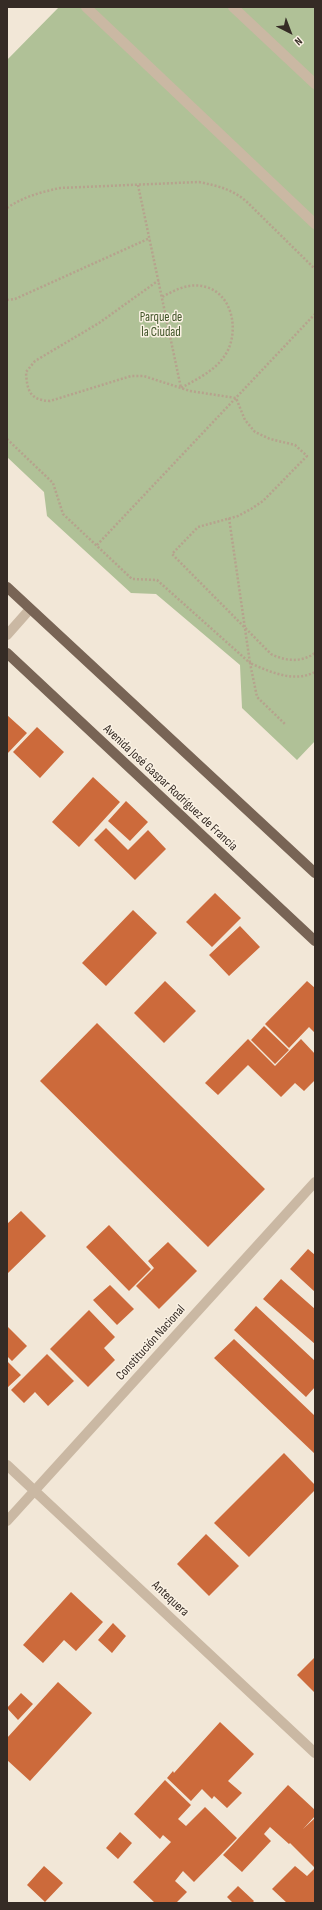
<!DOCTYPE html>
<meta charset="utf-8">
<style>
body{margin:0}
#map{position:relative;width:322px;height:1910px;overflow:hidden;background:#f2e7d7;font-family:"Sofia Sans Condensed",sans-serif}
canvas{display:block}
.frame{position:absolute;inset:0;border:8px solid #352b25;pointer-events:none}
.north{position:absolute;left:270px;top:12px;width:40px;height:40px;-webkit-text-stroke:3px #faf1e3;paint-order:stroke;rotate:138deg;font-size:11px;font-weight:700;line-height:16px;text-align:center;color:#352b25}
.north::after{content:'';display:block;margin:auto;width:14px;height:18px;background:#352b25;clip-path:polygon(50% 0,100% 100%,50% 72%,0 100%)}
</style>
<div id="map">
<canvas width="322" height="1910"></canvas>
<div class="frame"></div>
<div class="north">N</div>
</div>
<script>
const g = document.querySelector('canvas').getContext('2d');
g.lineJoin = 'round';
function fillPath(path, color) { g.fillStyle = color; g.fill(path, 'evenodd'); }
function strokePath(path, color, width, dash) { g.strokeStyle = color; g.lineWidth = width; g.lineCap = dash ? 'butt' : 'round'; g.setLineDash(dash || []); g.stroke(path); }
function write(font, color, halo, rows, align = 'center') {
  g.font = font + ' "Sofia Sans Condensed",sans-serif'; g.lineWidth = 3; g.setLineDash([]); g.textBaseline = 'middle'; g.strokeStyle = halo; g.fillStyle = color; for (const [text, x, y, turn = 0] of rows) {
    g.save(); g.translate(x, y); g.rotate((+turn || 0) * Math.PI / 180); g.textAlign = isNaN(turn) ? turn : align; if (halo) g.strokeText(text, 0, 0); g.fillText(text, 0, 0); g.restore();
  }
}
const green = new Path2D(`
 M59 7H315V741L297 760 242 708 240 665 156 594 131 593 47 516 44 492 7 457V60Z`);
const building = new Path2D(`
 M7 715 27 733 7 754Z
 M37 727 64 752 40 778 13 752Z
 M93 777 120 802 79 847 52 822Z
 M126 801 148 822 130 841 108 821Z
 M106 828 128 850 148 830 166 849 135 880 94 840Z
 M215 893 241 918 212 947 186 922Z
 M133 910 157 933 106 986 82 963Z
 M240 926 260 947 229 976 209 955Z
 M165 981 196 1011 164 1043 134 1013Z
 M307 981 315 988V1031L314 1032 309 1027 289 1048 265 1024Z
 M97 1023 265 1189 208 1247 40 1081Z
 M264 1026 289 1050 275 1064 251 1040Z
 M248 1039 275 1066 301 1039 315 1054V1080L304 1091 295 1083 281 1097 248 1065 218 1095 205 1083Z
 M21 1211 46 1236 7 1274V1224Z
 M109 1225 151 1269 129 1291 86 1247Z
 M168 1242 197 1271 159 1309 136 1286 154 1268 148 1261Z
 M308 1249 315 1255V1292L290 1269Z
 M281 1279 315 1309V1344L263 1299Z
 M110 1285 134 1309 117 1325 93 1300Z
 M256 1306 315 1361V1387L306 1397 234 1330Z
 M89 1310 115 1337 104 1348 115 1360 88 1387 50 1349Z
 M8 1327 27 1346 12 1361 7 1356Z
 M234 1339 315 1416V1454L214 1358Z
 M47 1354 74 1381 48 1406 35 1392 24 1403 11 1390Z
 M7 1361 21 1375 7 1388Z
 M284 1453 315 1485V1490L249 1557 214 1523Z
 M206 1534 239 1566 209 1596 177 1564Z
 M71 1592 103 1622 76 1651 64 1640 43 1663 23 1645Z
 M113 1623 126 1636 112 1653 98 1640Z
 M315 1657V1693L297 1675Z
 M58 1682 92 1713 30 1781 7 1760V1738Z
 M21 1693 33 1704 18 1720 7 1708Z
 M220 1722 254 1754 228 1781 242 1793 227 1808 214 1796 212 1799 202 1789 191 1801 167 1778 173 1771 174 1773Z
 M165 1780 191 1805 178 1819 186 1826 205 1807 237 1838 194 1882 183 1871 175 1881 187 1892 176 1903H155L133 1882 171 1842 163 1835 160 1839 134 1814Z
 M288 1785 315 1810V1816L303 1829 315 1818V1868L290 1843 289 1844 270 1827 264 1834 271 1841 242 1872 223 1855Z
 M120 1832 132 1843 118 1859 106 1848Z
 M44 1866 63 1883 45 1902 27 1885Z
 M295 1866 307 1876 314 1869 315 1870V1903H287L272 1889Z
 M238 1886 254 1901 252 1903H233L227 1897Z`);
const path = new Path2D(`
 M138 185 181 388C195 380 213 372 223 358 240 337 235 295 206 287 190 282 175 290 162 297
 M7 208C23 197 41 192 60 188L199 182C218 186 232 189 247 202L315 269
 M159 280 99 323 35 361 26 372C27 391 30 400 50 401L131 376H144L190 391 236 398 245 420 255 432 270 439 295 445 307 456 263 501 251 509 238 516 198 527 172 554 271 654C285 661 301 663 315 653
 M7 300 15 299 150 238
 M7 439 53 483 63 514 132 579 157 580 250 663 257 697 286 725
 M229 518 250 663C270 672 294 683 315 672
 M97 545 315 314`);
const minor = new Path2D(`
 M86 7 315 224
 M233 7 315 84
 M7 635 30 609
 M7 1465 315 1753
 M7 1521 315 1182`);
const major = new Path2D(`
 M7 587 315 873
 M7 653 315 941`);
const parkNames = [
 ["Parque de",161,318],
 ["la Ciudad",161,333]
];
const streetNames = [
 ["Avenida José Gaspar Rodríguez de Francia",170,788,43],
 ["Constitución Nacional",151,1343,-48],
 ["Antequera",170,1599,43]
];
fillPath(green, '#b0c197');
fillPath(building, '#cc6a3b');
strokePath(path, '#b6a28d', 2.5, [2, 2]);
strokePath(minor, '#cab8a3', 10);
strokePath(major, '#786455', 10);
write('13px', '#405428', '#faf1e3', parkNames);
write('13px', '#352b25', '#faf1e3', streetNames);
</script>
